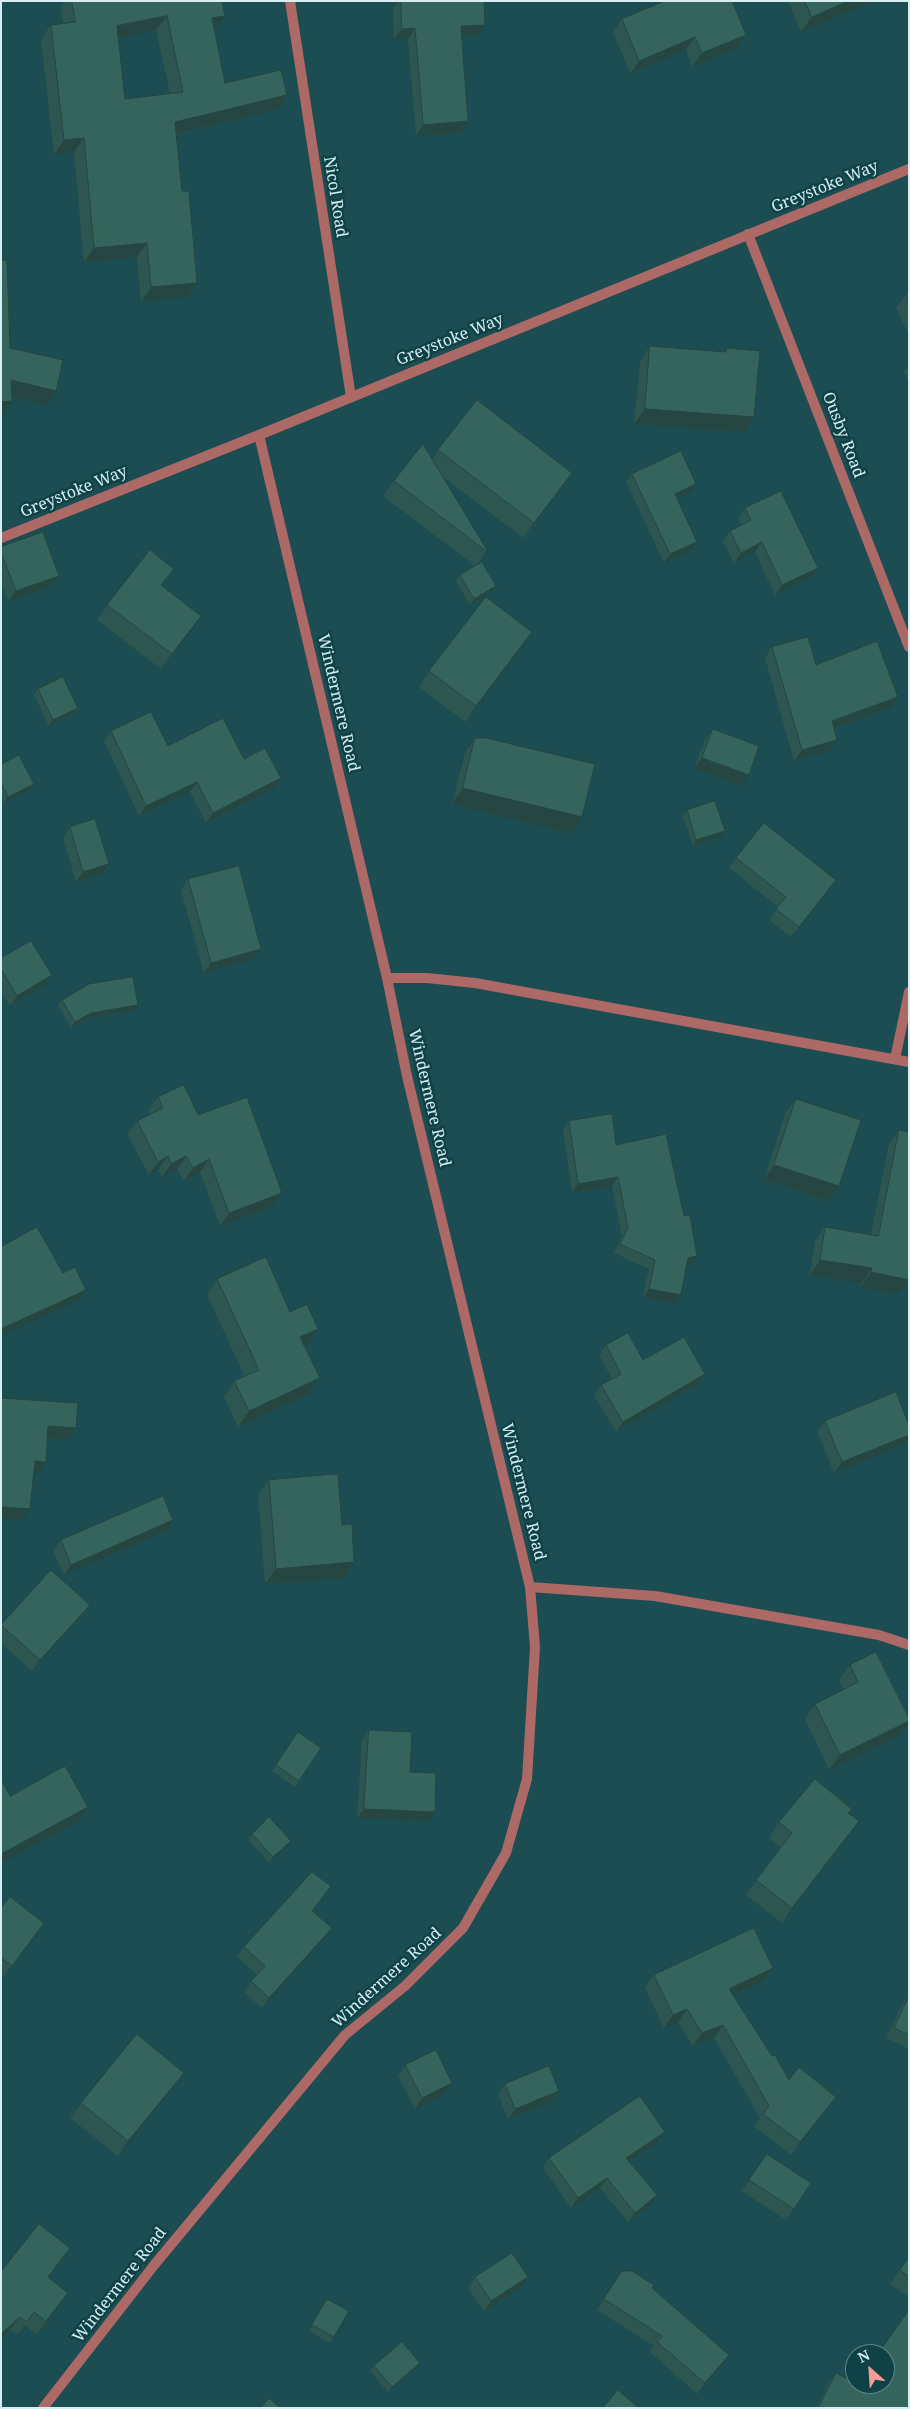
<!DOCTYPE html>
<style>
body{margin:0}
#map{position:relative;width:910px;height:2409px;overflow:hidden;background:#1b4d52;font-family:"Noto Serif",serif}
canvas{display:block}
.frame{position:absolute;inset:0;border:2px solid #d6eff2;pointer-events:none}
.north{position:absolute;left:845px;top:2344px;width:50px;height:50px;box-sizing:border-box;background:#0e4247;border:1px solid #5e878b;border-radius:50%;rotate:334deg;font-size:14px;font-weight:700;line-height:20px;text-align:center;color:#d6eff2}
.north::after{content:'';display:block;margin:auto;width:18px;height:22px;background:#f59c96;clip-path:polygon(50% 0,100% 100%,50% 72%,0 100%)}
</style>
<div id="map">
<canvas width="910" height="2409"></canvas>
<div class="frame"></div>
<div class="north">N</div>
</div>
<script>
const g = document.querySelector('canvas').getContext('2d');
g.lineJoin = 'round';
function strokePath(path, color, width, dash) { g.strokeStyle = color; g.lineWidth = width; g.lineCap = dash ? 'butt' : 'round'; g.setLineDash(dash || []); g.stroke(path); }
function fillPath(path, color) { g.fillStyle = color; g.fill(path, 'evenodd'); }
function write(font, color, halo, rows, align = 'center') {
  g.font = font + ' "Noto Serif",serif'; g.lineWidth = 5; g.setLineDash([]); g.textBaseline = 'middle'; g.strokeStyle = halo; g.fillStyle = color; for (const [text, x, y, turn = 0] of rows) {
    g.save(); g.translate(x, y); g.rotate((+turn || 0) * Math.PI / 180); g.textAlign = isNaN(turn) ? turn : align; if (halo) g.strokeText(text, 0, 0); g.fillText(text, 0, 0); g.restore();
  }
}
const minor = new Path2D(`
 M290 1 351 397
 M748 234 909 647
 M387 978H427L475 983 909 1062
 M895 1059 909 992
 M530 1587 655 1596 879 1635 909 1645
 M43 2408 155 2264 345 2035 405 1986 463 1928 506 1853 527 1779 535 1647 530 1587 407 1076 387 978 259 435`);
const tertiary = new Path2D(`
 M1 538 259 435 909 169`);
const wall = new Path2D(`
 M65 1H222L215 30 225 83 287 95 277 110 176 134 182 191 197 283 187 297 141 302 137 257 84 262 74 152 54 155 41 39 51 25 63 23 60 7ZM156 30 170 93 125 99 118 38Z
 M398 1H484L485 25 478 35 461 36 468 121 461 132 416 136 408 39H394L393 8Z
 M788 1H874L801 32Z
 M622 19 746 35 737 48 692 67 686 50 630 74 613 32Z
 M909 292V335L896 308 906 294Z
 M650 346 724 352 727 348 754 417 744 432 634 424 640 361Z
 M909 366V383L904 372Z
 M438 450 561 488 523 538 442 476 487 550 476 566 492 592 470 605 456 581 460 575 475 566 383 496 394 481 432 459Z
 M632 474 690 493 677 499 691 551 664 563 626 482Z
 M745 508 811 578 775 595 755 552 734 563 723 541 730 531 742 525 738 518Z
 M1 547 59 576 51 586 8 602 1 583Z
 M107 605 201 616 161 669 97 620Z
 M532 632 522 648 465 722 419 687 429 671Z
 M772 647 816 665 898 697 891 708 834 729 837 740 830 751 794 761 765 658Z
 M38 689 78 708 74 713 49 726 34 695Z
 M713 729 741 786 694 768 705 740Z
 M111 731 168 746 244 759 281 778 274 788 206 823 190 792 139 816 104 741Z
 M475 738 571 833 452 804 465 753Z
 M1 765 34 784 30 790 4 803 1 796Z
 M687 810 721 837 693 846 683 816Z
 M70 827 109 864 102 874 76 882 63 838Z
 M736 858 836 880 829 891 791 937 769 920 778 907 729 868Z
 M188 879 261 949 254 959 204 973 181 890Z
 M1 958 44 986 10 1006 1 992Z
 M62 1000 134 1011 87 1018 71 1028 58 1005Z
 M158 1097 198 1115 272 1207 220 1226 200 1172 184 1181 177 1169 162 1177 158 1170 149 1175 127 1134 137 1121 150 1114 148 1110Z
 M796 1099 839 1186 829 1201 764 1180 785 1114Z
 M569 1121 616 1145 691 1265 686 1266 675 1304 643 1297 649 1269 614 1253 622 1236 612 1186 572 1192 563 1129Z
 M899 1130 909 1280 899 1294 861 1287 862 1283 810 1275 815 1241 825 1227 871 1234 889 1144Z
 M217 1279 290 1312 307 1344 304 1345 320 1378 309 1394 238 1427 224 1397 234 1381 245 1377 207 1295Z
 M606 1345 643 1360 705 1374 698 1384 616 1432 594 1395 601 1385 612 1379 599 1355Z
 M825 1421 909 1425V1438L905 1444 834 1473 817 1431Z
 M269 1480 342 1525 354 1562 344 1578 265 1584 258 1495Z
 M173 1520 166 1531 64 1575 53 1551 61 1540Z
 M82 1615 32 1671 1 1643V1625Z
 M850 1665 899 1736 829 1770 805 1719 815 1704 844 1690 839 1680Z
 M369 1730 410 1772 428 1821 357 1818 362 1740Z
 M298 1732 321 1748 295 1787 272 1771Z
 M849 1813 859 1821 848 1836 782 1923 746 1895 781 1848 769 1838 779 1822Z
 M252 1834 287 1846 269 1863 248 1839Z
 M331 1886 313 1911 332 1928 325 1938 262 2008 244 1992 257 1975 237 1957 244 1947Z
 M1 1908 44 1923 4 1976 1 1974Z
 M773 1968 764 1981 733 1996 772 2056 789 2080 827 2109 791 2155 754 2126 760 2118 714 2038 693 2046 678 2022 664 2028 645 1988 654 1975Z
 M909 1994V2049L886 2038 904 2001Z
 M405 2065 452 2083 445 2093 415 2109 398 2076Z
 M184 2073 173 2088 118 2156 70 2118 81 2103Z
 M505 2084 559 2091 552 2102 508 2119 498 2094Z
 M665 2132 658 2142 629 2161 657 2195 650 2205 628 2222 600 2188 571 2208 543 2168 549 2158Z
 M767 2154 811 2183 786 2220 742 2191Z
 M909 2257V2297L890 2284Z
 M61 2261 49 2277 59 2306 37 2335 25 2325 17 2335 10 2330 1 2339V2272Z
 M622 2271 652 2288 729 2355 722 2366 697 2394 650 2352 654 2346 597 2310Z
 M475 2277H528L520 2288 484 2312 468 2288Z
 M327 2299 334 2337 330 2343 309 2331Z
 M420 2363 416 2368 388 2392 370 2371 374 2366Z
 M836 2373 855 2384H885L909 2408H816L827 2387Z`);
const shadedWall = new Path2D(`
 M848 1H874L801 32 812 17Z
 M167 16 156 30 107 41 117 26Z
 M225 16 215 30 212 18Z
 M485 25 478 35 453 37 461 26Z
 M415 28 408 39H394L402 29Z
 M746 35 737 48 692 67 702 53Z
 M695 37 686 50 630 74 639 61Z
 M287 95 277 110 165 136 175 122Z
 M468 121 461 132 416 136 423 125Z
 M84 138 74 152 54 155 64 140Z
 M147 243 137 257 84 262 94 248Z
 M197 283 187 297 141 302 151 287Z
 M11 380 56 391 46 405 1 394Z
 M12 401 2 416H1V402Z
 M645 409 754 417 744 432 634 424Z
 M572 473 561 488 523 538 534 523Z
 M696 484 690 493 669 503 675 494Z
 M697 542 691 551 664 563 670 554Z
 M762 542 755 552 734 563 741 553Z
 M818 568 811 578 775 595 782 585Z
 M59 576 51 586 8 602 16 591Z
 M496 586 492 592 470 605 474 599Z
 M201 616 191 631 161 669 172 654Z
 M532 632 522 648 465 722 476 706Z
 M898 697 891 708 824 732 832 721Z
 M78 708 74 713 49 726 53 720Z
 M837 740 830 751 794 761 802 750Z
 M702 758 749 775 741 786 694 768Z
 M281 778 274 788 206 823 213 813Z
 M197 782 190 792 139 816 146 806Z
 M34 784 30 790 4 803 8 797Z
 M463 788 582 817 571 833 452 804Z
 M725 831 721 837 693 846 696 840Z
 M109 864 102 874 76 882 83 872Z
 M836 880 829 891 791 937 799 927Z
 M261 949 254 959 204 973 211 963Z
 M52 975 44 986 10 1006 17 996Z
 M138 1005 134 1011 87 1018 71 1028 75 1022 91 1013Z
 M168 1156 158 1170 149 1175 158 1162Z
 M186 1156 177 1169 162 1177 171 1164Z
 M209 1159 200 1172 184 1181 193 1168Z
 M774 1165 839 1186 829 1201 764 1180Z
 M618 1177 612 1186 572 1192 578 1184Z
 M282 1193 272 1207 220 1226 229 1213Z
 M697 1256 691 1265 682 1267 688 1258Z
 M820 1260 872 1268 862 1283 810 1275Z
 M871 1272 909 1280 899 1294 861 1287Z
 M649 1289 681 1295 675 1304 643 1297Z
 M86 1290 79 1300 1 1336V1329Z
 M318 1329 307 1344 290 1352 300 1337Z
 M705 1374 698 1384 616 1432 623 1422Z
 M320 1378 309 1394 238 1427 249 1411Z
 M48 1426 76 1428 69 1439 41 1437Z
 M909 1435V1438L905 1444 834 1473 842 1462Z
 M35 1461 46 1462 39 1473 28 1472Z
 M1 1507 30 1509 23 1520 1 1518Z
 M173 1520 166 1531 64 1575 71 1565Z
 M354 1562 344 1578 265 1584 276 1569Z
 M90 1605 82 1615 32 1671 40 1660Z
 M909 1721V1722L899 1736 829 1770 840 1755Z
 M88 1807 77 1822 1 1863V1854Z
 M364 1809 435 1812 428 1821 357 1818Z
 M859 1821 848 1836 782 1923 792 1908Z
 M291 1841 287 1846 269 1863 273 1857Z
 M44 1923 37 1934 4 1976 12 1966Z
 M332 1928 325 1938 262 2008 269 1998Z
 M773 1968 764 1981 720 2002 729 1989Z
 M687 2009 678 2022 664 2028 673 2015Z
 M723 2025 714 2038 693 2046 702 2033Z
 M184 2073 173 2088 118 2156 128 2141Z
 M452 2083 445 2093 415 2109 422 2098Z
 M559 2091 552 2102 508 2119 515 2109Z
 M836 2097 827 2109 791 2155 800 2142Z
 M665 2132 658 2142 620 2167 626 2158Z
 M607 2178 600 2188 571 2208 578 2198Z
 M657 2195 650 2205 628 2222 635 2213Z
 M70 2248 61 2261 39 2290 48 2277Z
 M528 2277 520 2288 484 2312 491 2301Z
 M68 2293 59 2306 37 2335 46 2321Z
 M20 2317 10 2330 1 2339V2334Z
 M729 2355 722 2366 697 2394 705 2383Z
 M420 2363 416 2368 388 2392 392 2387Z`);
const building = new Path2D(`
 M72 1H222L225 16 212 18 225 83 281 70 287 95 175 122 182 191H189L197 283 151 287 147 243 94 248 84 138 64 140 51 25 75 22ZM167 16 183 92 125 99 117 26Z
 M401 1H484L485 25 461 26 468 121 423 125 415 28 402 29Z
 M665 1H732L746 35 702 53 695 37 639 61 622 19Z
 M805 1H848L812 17Z
 M1 260H7L10 348 63 360 56 391 11 380 12 401 1 402Z
 M909 292V300L906 294Z
 M650 346 726 352 727 348 760 351 754 417 645 409Z
 M477 400 572 473 534 523 438 450Z
 M423 444 487 550 486 551 394 481Z
 M681 451 696 484 675 494 697 542 670 554 632 474Z
 M781 491 818 568 782 585 762 542 741 553 730 531 751 520 745 508Z
 M43 532 59 576 16 591 1 552V547Z
 M150 550 174 569 161 585 201 616 172 654 107 605Z
 M482 562 496 586 474 599 460 575Z
 M486 597 532 632 476 706 429 671Z
 M808 637 816 665 877 641 898 697 832 721 837 740 802 750 772 647Z
 M63 677 78 708 53 720 38 689Z
 M151 712 168 746 223 718 244 759 265 748 281 778 213 813 197 782 146 806 111 731Z
 M713 729 759 746 749 775 702 758Z
 M475 738H486L595 764 582 817 463 788Z
 M19 755 34 784 8 797 1 783V765Z
 M715 801 725 831 696 840 687 810Z
 M95 819 109 864 83 872 70 827Z
 M764 823 836 880 799 927 776 909 786 897 736 858Z
 M239 866 261 949 211 963 188 879Z
 M31 941 52 975 17 996 1 969V958Z
 M133 977 138 1005 91 1013 75 1022 62 1000 89 984Z
 M184 1085 198 1115 247 1097 282 1193 229 1213 209 1159 193 1168 186 1156 171 1164 168 1156 158 1162 137 1121 163 1108 158 1097Z
 M796 1099 861 1120 839 1186 774 1165Z
 M612 1114 616 1145 666 1134 684 1216 690 1215 697 1256 688 1258 681 1295 649 1289 655 1260 620 1244 628 1228 618 1177 578 1184 569 1121Z
 M899 1130 909 1132V1280L871 1272 872 1268 820 1260 825 1227 878 1236Z
 M37 1227 63 1273 75 1267 86 1290 1 1329V1247Z
 M266 1257 290 1312 307 1304 318 1329 300 1337 320 1378 249 1411 234 1381 259 1370 217 1279Z
 M628 1333 643 1360 684 1337 705 1374 623 1422 601 1385 621 1374 606 1345Z
 M896 1392 909 1425V1435L842 1462 825 1421Z
 M1 1398 78 1403 76 1428 48 1426 46 1462 35 1461 30 1509 1 1507Z
 M338 1474 342 1525 352 1524 354 1562 276 1569 269 1480Z
 M163 1496 173 1520 71 1565 61 1540Z
 M51 1570 90 1605 40 1660 1 1625Z
 M876 1652 909 1718V1721L840 1755 815 1704 858 1682 850 1665Z
 M369 1730 412 1732 410 1772 436 1773 435 1812 364 1809Z
 M298 1732 321 1748 299 1781 276 1765Z
 M65 1766 88 1807 1 1854V1779L10 1796Z
 M815 1779 852 1809 848 1813 859 1821 792 1908 756 1880 792 1833 779 1822Z
 M269 1817 291 1841 273 1857 252 1834Z
 M312 1872 331 1886 312 1911 332 1928 269 1998 251 1981 265 1966 244 1947Z
 M10 1897 44 1923 12 1966 1 1958V1908Z
 M754 1928 773 1968 729 1989 772 2056 775 2055 789 2080 799 2067 836 2097 800 2142 763 2114 769 2106 723 2025 702 2033 687 2009 673 2015 654 1975Z
 M909 1996V2035L894 2028Z
 M137 2034 184 2073 128 2141 81 2103Z
 M436 2050 452 2083 422 2098 405 2065Z
 M549 2066 559 2091 515 2109 505 2084Z
 M640 2096 665 2132 626 2158 657 2195 635 2213 607 2178 578 2198 549 2158Z
 M767 2154 811 2183 794 2209 749 2180Z
 M39 2224 70 2248 48 2277 68 2293 46 2321 34 2312 27 2322 20 2317 1 2334V2272Z
 M512 2253 528 2277 491 2301 475 2277Z
 M909 2257V2277L900 2270Z
 M622 2271H632L654 2285 652 2288 729 2355 705 2383 657 2342 662 2336 604 2299Z
 M327 2299 349 2311 334 2337 312 2325Z
 M909 2310V2408H818L836 2373 855 2383V2384H885V2354H878Z
 M402 2342 420 2363 392 2387 374 2366Z
 M618 2390 639 2408H603Z
 M269 2398 280 2408H261Z`);
const streetNames = [
 ["Greystoke Way",825,187,-22],
 ["Nicol Road",335,197,81],
 ["Greystoke Way",450,340,-22],
 ["Ousby Road",843,435,69],
 ["Greystoke Way",74,492,-22],
 ["Windermere Road",338,703,77],
 ["Windermere Road",429,1098,77],
 ["Windermere Road",523,1492,76],
 ["Windermere Road",387,1978,-42],
 ["Windermere Road",120,2285,-52]
];
strokePath(minor, '#ad6965', 10);
strokePath(tertiary, '#ad6965', 10);
fillPath(wall, '#2e5650');
fillPath(shadedWall, '#254641');
fillPath(building, '#35645d');
strokePath(building, '#254641', 1);
write('16px', '#d6eff2', '#0e4247', streetNames);
</script>
